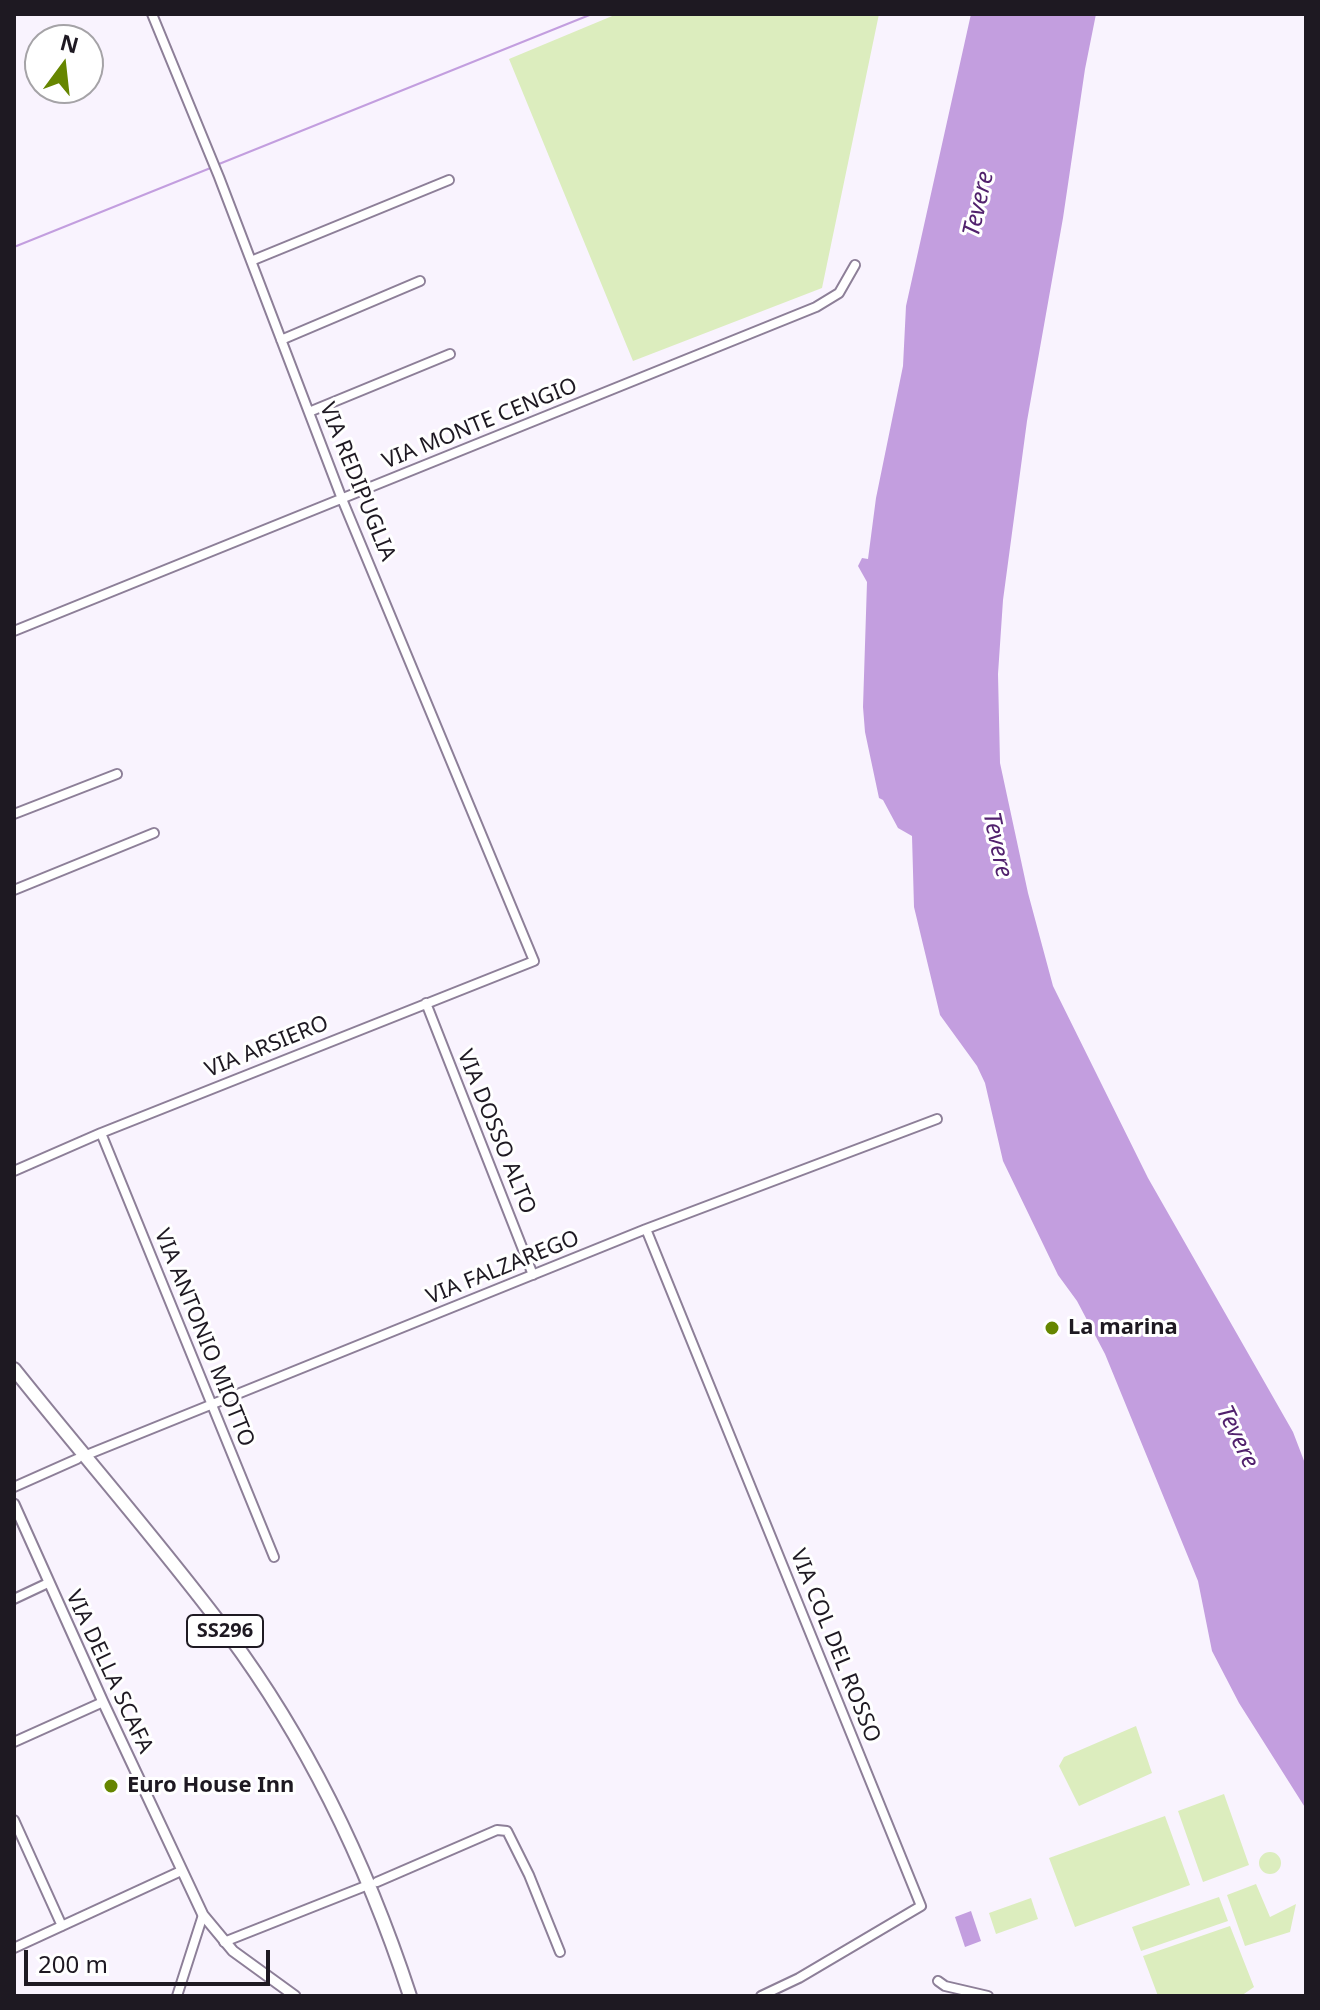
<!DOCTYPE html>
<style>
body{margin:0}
#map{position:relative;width:1320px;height:2010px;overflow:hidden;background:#f9f3fe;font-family:"Noto Sans",sans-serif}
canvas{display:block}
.frame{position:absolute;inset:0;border:16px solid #1e1922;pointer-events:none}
.north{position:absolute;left:24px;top:24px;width:80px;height:80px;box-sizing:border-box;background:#fff;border:2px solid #a5a3a7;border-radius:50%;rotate:15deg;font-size:22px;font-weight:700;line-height:32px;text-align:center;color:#1e1922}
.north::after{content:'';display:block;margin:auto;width:28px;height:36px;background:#668600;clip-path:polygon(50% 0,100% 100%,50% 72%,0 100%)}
.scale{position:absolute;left:24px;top:1950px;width:246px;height:36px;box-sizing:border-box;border:4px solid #1e1922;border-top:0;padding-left:10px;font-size:24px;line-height:28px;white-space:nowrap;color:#1e1922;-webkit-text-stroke:6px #fff;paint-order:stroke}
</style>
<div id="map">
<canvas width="1320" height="2010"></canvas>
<div class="frame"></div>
<div class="north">N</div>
<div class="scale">200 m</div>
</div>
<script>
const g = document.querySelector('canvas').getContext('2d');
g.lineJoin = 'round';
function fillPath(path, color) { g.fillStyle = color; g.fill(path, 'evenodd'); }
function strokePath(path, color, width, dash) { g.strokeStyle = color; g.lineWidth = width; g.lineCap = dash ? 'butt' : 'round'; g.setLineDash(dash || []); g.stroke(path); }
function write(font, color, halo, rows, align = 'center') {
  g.font = font + ' "Noto Sans",sans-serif'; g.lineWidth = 6; g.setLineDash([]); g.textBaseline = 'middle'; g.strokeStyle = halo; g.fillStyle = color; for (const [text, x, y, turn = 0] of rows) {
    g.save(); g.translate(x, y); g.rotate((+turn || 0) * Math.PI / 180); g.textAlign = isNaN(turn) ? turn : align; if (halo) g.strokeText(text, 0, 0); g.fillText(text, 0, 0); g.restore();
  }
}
const green = new Path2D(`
 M617 14H879L822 288 633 361 509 59Z
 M1136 1726 1152 1773 1079 1806 1059 1766 1064 1757Z
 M1224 1794 1249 1865 1203 1882 1178 1811Z
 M1165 1816 1190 1885 1075 1927 1049 1858Z
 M1259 1863a11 11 0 1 1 22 0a11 11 0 1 1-22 0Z
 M1256 1884 1270 1917 1296 1904 1290 1932 1245 1946 1227 1895Z
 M1219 1897 1228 1921 1141 1951 1132 1927Z
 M1031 1898 1038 1919 996 1934 989 1913Z
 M1230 1926 1254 1987 1241 1996H1158L1143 1956Z`);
const water = new Path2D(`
 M971 14H1096L1085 69 1063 218 1027 421 1003 600 998 674 1000 763 1028 893 1053 986 1148 1178 1293 1432 1306 1466V1809L1239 1703 1212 1651 1198 1581 1105 1354 1077 1301 1058 1275 1003 1161 985 1083 977 1066 940 1015 914 907 912 836 898 828 883 800 879 798 865 732 863 707 867 582 858 566 862 558 868 559 876 498 903 366 906 306Z
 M971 1911 981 1941 965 1947 955 1917Z`);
const stream = new Path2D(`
 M219 164 592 14
 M14 247 213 167`);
const minor = new Path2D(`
 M251 261 449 180
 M281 340 420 281
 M309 412 450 354
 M14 631 816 307 839 293 855 265
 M14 814 117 774
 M14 890 154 833
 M426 1003 533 1275
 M101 1133 274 1557
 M14 1171 101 1133 534 961 342 499 219 177 152 14
 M646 1229 921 1906 799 1978 761 1996
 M84 1456 646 1229 937 1119
 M14 1487 77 1459
 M14 1599 48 1583
 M14 1742 103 1702
 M14 1820 62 1926
 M377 1882 497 1830 507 1831 529 1875 560 1952
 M224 1942 363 1887
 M14 1948 181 1871
 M938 1981 945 1986 988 1996
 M177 1996 203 1915`);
const tertiary = new Path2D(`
 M14 1504 103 1702 203 1915 233 1951 295 1996`);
const primary = new Path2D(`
 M14 1369C85 1458 160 1543 228 1634 309 1743 368 1868 410 1996`);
const markers = [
 [1052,1328,8,"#668600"],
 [111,1786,8,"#668600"]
];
const shields = [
 [225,1631,76]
];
const shieldNames = [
 ["SS296",225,1631]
];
const streetNames = [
 ["VIA MONTE CENGIO",480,424,-22],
 ["VIA REDIPUGLIA",357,482,68],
 ["VIA ARSIERO",267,1047,-22],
 ["VIA DOSSO ALTO",496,1132,68],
 ["VIA FALZAREGO",503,1268,-22],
 ["VIA ANTONIO MIOTTO",204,1338,68],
 ["VIA COL DEL ROSSO",835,1646,68],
 ["VIA DELLA SCAFA",109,1672,65]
];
const poiNames = [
 ["La marina",1068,1328],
 ["Euro House Inn",127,1786]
];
const waterNames = [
 ["Tevere",979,204,-77],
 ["Tevere",997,845,78],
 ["Tevere",1237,1437,64]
];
fillPath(green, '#dcedbe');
fillPath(water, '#c39edf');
strokePath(stream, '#c39edf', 2);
strokePath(minor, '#8d7f98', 12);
strokePath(tertiary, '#8d7f98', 13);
strokePath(primary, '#8d7f98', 16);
strokePath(minor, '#fff', 8);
strokePath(tertiary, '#fff', 9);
strokePath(primary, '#fff', 12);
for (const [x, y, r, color] of markers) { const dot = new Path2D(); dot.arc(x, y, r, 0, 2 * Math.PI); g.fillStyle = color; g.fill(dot); strokePath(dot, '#fff', 3); }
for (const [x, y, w] of shields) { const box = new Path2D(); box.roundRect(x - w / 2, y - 16, w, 32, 6); g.fillStyle = '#fff'; g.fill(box); strokePath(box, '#1e1922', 2); }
write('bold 20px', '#1e1922', null, shieldNames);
write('22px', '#1e1922', '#fff', streetNames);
write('bold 22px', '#1e1922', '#fff', poiNames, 'left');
write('italic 24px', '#51216d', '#fff', waterNames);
</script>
